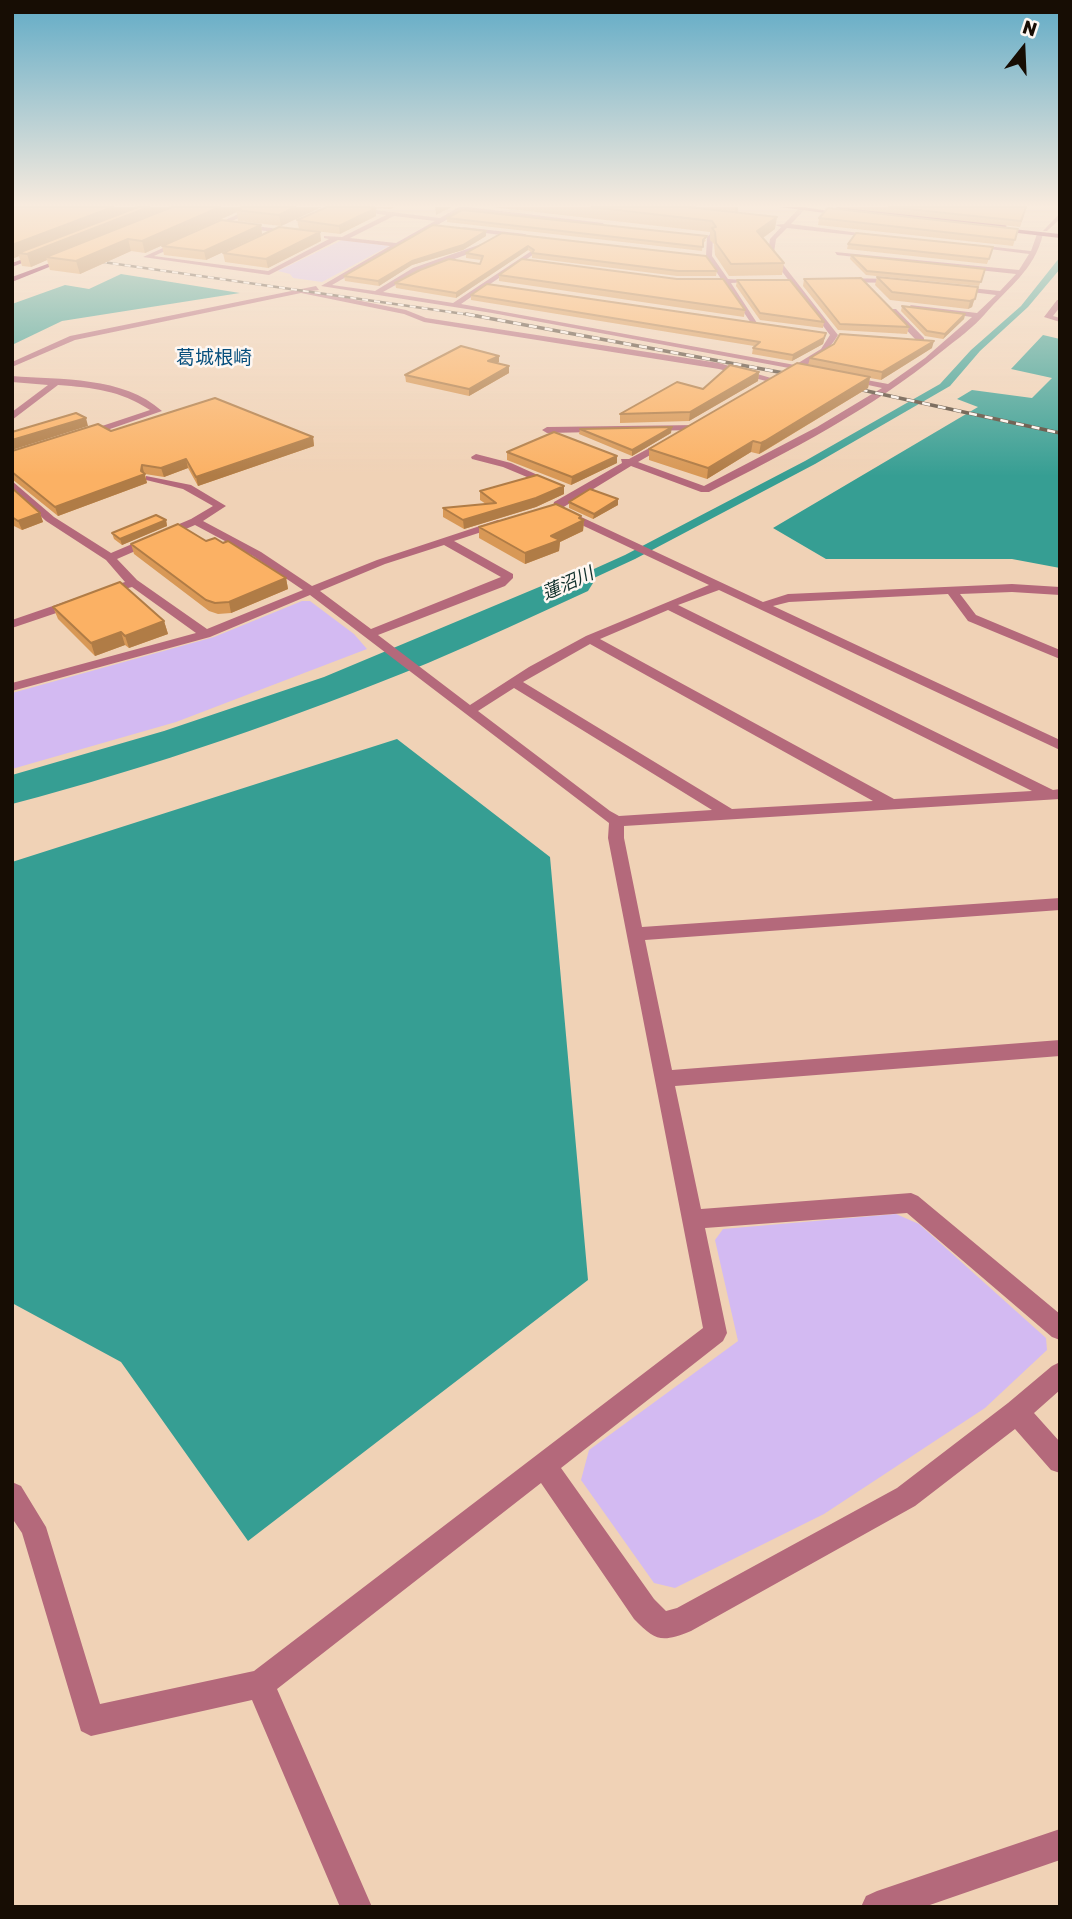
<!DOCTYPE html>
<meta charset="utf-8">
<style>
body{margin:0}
#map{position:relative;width:1072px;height:1919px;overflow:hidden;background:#f0d2b6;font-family:Rubik,sans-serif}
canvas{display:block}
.frame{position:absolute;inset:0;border:14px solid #170d04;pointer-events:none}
.north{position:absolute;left:988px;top:14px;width:70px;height:70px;-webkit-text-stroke:5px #fef7f2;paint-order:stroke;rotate:18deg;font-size:19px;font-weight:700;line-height:28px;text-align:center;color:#170d04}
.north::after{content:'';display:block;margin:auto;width:24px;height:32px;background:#170d04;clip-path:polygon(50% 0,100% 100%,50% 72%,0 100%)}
</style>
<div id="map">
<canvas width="1072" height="1919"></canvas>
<div class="frame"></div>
<div class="north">N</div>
</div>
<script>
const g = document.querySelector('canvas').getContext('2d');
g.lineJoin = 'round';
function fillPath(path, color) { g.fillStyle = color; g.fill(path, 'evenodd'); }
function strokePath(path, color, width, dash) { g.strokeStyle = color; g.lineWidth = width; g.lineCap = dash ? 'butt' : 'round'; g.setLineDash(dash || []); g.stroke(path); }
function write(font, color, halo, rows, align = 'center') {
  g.font = font + ' Rubik,"Noto Sans JP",sans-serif'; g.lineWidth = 5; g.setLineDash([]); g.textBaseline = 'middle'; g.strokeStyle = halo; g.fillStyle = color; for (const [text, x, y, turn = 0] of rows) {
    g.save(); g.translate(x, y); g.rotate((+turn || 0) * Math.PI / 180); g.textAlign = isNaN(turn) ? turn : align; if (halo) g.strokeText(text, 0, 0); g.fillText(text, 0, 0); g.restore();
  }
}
const green = new Path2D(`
 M342 240 389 246 322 282 293 278 290 274 278 271Z
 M302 601H310L354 634 367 649 176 722 12 769V693L214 637Z
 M896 1214 919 1224 1046 1338 1047 1350 985 1408 824 1514 675 1588 654 1583 581 1480 589 1450 738 1341 715 1240 723 1229Z`);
const water = new Path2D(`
 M1060 257V269L1028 307 980 351 950 386 815 464 635 559 514 615 505 609 625 555 805 461 940 384 971 350 1021 306Z
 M121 274 240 293 62 321 12 345V304L65 285 89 289Z
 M1043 335 1060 339V568L1012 559H826L773 528 978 407 957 399 972 390 1032 398 1052 378 1011 369Z
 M397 739 550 857 588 1280 248 1541 121 1362 12 1303V862Z`);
const river = new Path2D(`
 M575 572 588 575 593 583 588 591C535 615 482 640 428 663 294 718 153 767 12 804V775L164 731 324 677Z`);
const minor = new Path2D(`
 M254 207H263L154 256 268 271 329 239 324 238V236L342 237 386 215 350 210 352 207 440 218 459 207H467L603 223 605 226 462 211 332 285 375 291 413 268 487 242V244L468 254 419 272 383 292 453 303 551 238 553 241 461 304 795 365 821 349 830 335 768 253 770 239 781 227 775 225 784 224 800 207H807L791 224 882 236 879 238 787 228 776 239 774 253 838 335C825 357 806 369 784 378L780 375 789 368 492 313 321 286 390 246 338 240 269 275 143 257ZM394 216 435 221 396 243 350 238Z
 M1060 213V219L1047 231H1043Z
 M726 219 731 220 713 237 712 256 728 279 762 281 731 283 759 326H753L724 283 698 281 721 279 706 256 707 237Z
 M239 224 295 231 298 233 295 235 237 227Z
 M463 227 525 234 528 236 525 238 461 230Z
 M1040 232 1043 234C1034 271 1009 286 985 314 974 327 956 340 941 352 872 409 790 451 709 492H701L631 466 562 508 763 602 788 594 1012 584 1060 587V595L1012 592 960 594 976 615 1060 650V659L968 621 948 594 789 602 773 606 1060 740V750L719 590 678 605 1053 790 1060 789V799L624 826V838L642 927 1060 898V910L645 940 672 1070 1060 1040V1056L675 1086 701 1209 911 1193 918 1196 1060 1314V1340L1052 1337 907 1213 705 1228 727 1333 723 1341 561 1468 654 1599 666 1611 677 1608 897 1488 1008 1403 1052 1366 1060 1362V1390L1034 1413 1060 1442V1473L1051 1470 1015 1429 915 1506 691 1631C661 1643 656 1641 634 1619L541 1483 277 1689 372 1907H340L252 1700 91 1736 81 1731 22 1533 12 1518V1482L21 1486 46 1527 100 1704 254 1671 703 1328 608 838 609 823 310 595 210 637 12 691V683L196 633 132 587 99 596V590L125 582 106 560 46 521 12 490V481L54 517 111 553 191 519 213 506 183 489 146 480V476L191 485 226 506 203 521 261 552 312 586 377 560 498 520H506V524L454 541 513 574V578L505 586 378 635 470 705 529 667 586 636 709 585 552 511 554 502 622 463 621 459H629L668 438 671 439V443L638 462 704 486 817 427 882 388 845 380V376L888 384 925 358 972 317 913 309 910 305 977 313 996 295 954 290 951 286 1000 291 1016 274 837 255 835 252 1019 270 1029 254 966 246 969 244 1031 251 1037 234ZM195 525 253 556 303 590 207 629 137 580 117 559ZM444 545 501 577 371 629 320 591 385 564ZM668 610 1032 791 894 799 600 639ZM590 644 873 801 732 809 523 682ZM514 688 712 810 619 816 610 811 478 711Z
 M839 278 898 279 902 281 898 283 836 282Z
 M316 286 319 290 311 291 406 310 426 318 719 363 778 380 774 383 719 369 424 322 404 314 301 293 75 340 12 367V362L70 336Z
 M1057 300H1060V307L1053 316 1060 318V322L1044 317Z
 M890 309H896L924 338V342H918L890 313Z
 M12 376C61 380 123 376 162 411L84 438 79 435 81 433 150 410C119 390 94 388 58 385L12 420V412L48 385 12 382Z
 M697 425 699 427 694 430 547 433 542 430 547 427Z
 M476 454 511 463 560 485 551 487 503 467 472 459 471 457Z
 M76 598 82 602 80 605 12 628V620Z
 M1060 1829V1860L924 1907H861L866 1896 877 1891Z`);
const major = new Path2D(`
 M780 207H802L850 214 847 216Z
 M838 207 1004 224 1007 226 1004 228 834 209Z
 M994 227 1060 234V238L992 230Z
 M40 253 45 254 12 267V263Z
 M69 256 74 257 12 282V277Z`);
const railFar1 = new Path2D(`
 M89 260 478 316`);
const rail = new Path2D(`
 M466 314 800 376
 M844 386 1060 433`);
const wall = new Path2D(`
 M12 207H322L281 226 238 221 237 212 145 253 131 251 80 274 50 270 47 260 31 267 22 266 19 256 12 259Z
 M327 207H395L391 209 371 208 376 216 340 234 299 229 297 220Z
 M492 207H738V213L775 229 763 238 784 263 782 275 729 276 715 255 714 244 710 240V232Z
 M834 207H1027L1020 227Z
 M447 218 706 240 703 244 702 251 447 222Z
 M819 218 1018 229 1013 246 818 225Z
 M261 225 262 234 206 260 164 255 162 246Z
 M486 231V236L463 250 412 265 379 286 345 281 344 276Z
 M320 232 321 241 268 268 225 262 223 253Z
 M502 233 717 271 716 276H677L532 258V253L528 250 456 298 396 288 395 283 480 264 481 260 466 258V253Z
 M848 244 993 247 987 264 847 249Z
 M851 255 985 269 979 286 866 275 850 259Z
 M499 275 677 279 745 310 744 317 499 281Z
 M877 277 978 287 972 307 968 309 890 300 875 285Z
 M804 279 909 327 907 334 838 330 803 286Z
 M737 280 824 322 823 328 760 320 736 286Z
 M471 295 826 333 823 344 792 361 752 354 753 348 754 346 471 300Z
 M902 306 965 314 964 319 943 339 925 336 901 311Z
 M932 348 881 380 870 378 868 388 763 452 759 454 751 452 707 479 649 460V449L808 365 810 358Z
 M499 362 497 363 509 373 469 396 406 382 405 375Z
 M759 372 758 381 689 421 620 423V414Z
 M580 429 671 433 632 456 579 434Z
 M111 431 313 437 314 446 198 486 188 468 164 477 145 474 147 483 58 516 12 479V451Z
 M507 452 617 456V463L571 485 507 460Z
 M12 488 40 513 43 522 22 530 12 525Z
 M480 491 564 494 536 507 464 529 443 517V508L486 504 480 500Z
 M569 502 618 505 593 519 569 508Z
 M581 519 584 520 583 531 560 542 559 551 525 564 479 538V527Z
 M166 520 167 526 122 545 114 539 112 533Z
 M206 541 286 578 288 589 231 613 218 614 209 611 134 554 131 544Z
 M53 607 164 621 168 634 129 648 125 645 95 656 58 619Z`);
const shadedWall = new Path2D(`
 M113 207H146L18 253 19 256 12 259V245Z
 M149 207H180L46 257 47 260 31 267 27 254Z
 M220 207H248L236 210 237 212 145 253 142 241Z
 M295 207H322L281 226 279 215Z
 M435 207H452L436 215Z
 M735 207H738V213L734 217Z
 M376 208V216L340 234 339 226Z
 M777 217 775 229 755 243 757 231Z
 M261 225 262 234 206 260 204 251Z
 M486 231V236L463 250 412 265 379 286 378 281 412 261Z
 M320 232 321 241 268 268 266 259Z
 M128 239 131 251 80 274 76 261Z
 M528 246V250L456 298V293Z
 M978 287 972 307 968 309 970 301Z
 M965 314 964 319 943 339 945 334Z
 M826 333 823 344 792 361 793 355Z
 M934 341 932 348 881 380 882 372Z
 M499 356V362L488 368V361Z
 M509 366V373L469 396V389Z
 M759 372 758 381 689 421 690 412Z
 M870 377 868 388 759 454 761 443Z
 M86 418 88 426 12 450V440Z
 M672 427 671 433 632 456V450Z
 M313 437 314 446 198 486 196 477Z
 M753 441 751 452 707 479 708 468Z
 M617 456V463L571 485 572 477Z
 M186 459 188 468 164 477 161 468Z
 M142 465 147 483 58 516 55 507 141 471Z
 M564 486V494L536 507 464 529 463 520Z
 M618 499V505L593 519 594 514Z
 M40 513 43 522 22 530 18 521Z
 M581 516V521L584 520 583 531 560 542 559 551 525 564V553Z
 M166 520 167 526 122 545 120 539Z
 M286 578 288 589 231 613 229 602Z
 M164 621 168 634 129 648 125 636Z
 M121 632 125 645 95 656 91 643Z`);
const building = new Path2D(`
 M12 207H113L12 245Z
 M138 207H149L27 254 18 253Z
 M172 207H220L142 241 128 239 76 261 46 257Z
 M242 207H295L279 215 236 210Z
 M327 207H367L376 208 339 226 297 220Z
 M592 207H688L777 217 757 231 784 263 731 264 716 243 715 232 712 228 716 227 712 221Z
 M889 207H1026L1021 221Z
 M828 208 1018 229 1015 240 819 218Z
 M462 210 707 236 703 240V247L447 218Z
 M221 220 261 225 204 251 162 246Z
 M433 225 486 231 463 245 412 261 378 281 344 276Z
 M279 227 320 232 266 259 223 253Z
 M502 233 706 256 717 271H678L532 253 534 250 528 246 456 293 395 283 420 270 449 259 480 264 483 256 466 253Z
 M856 233 993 247 989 259 848 244Z
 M851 255 985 269 981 282 867 271Z
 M522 259 677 279H723L745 310 499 275Z
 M877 277 978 287 975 299 970 301 892 292Z
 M861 278 909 327 840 324 804 279Z
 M737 280H790L824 322 760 313Z
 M487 284 826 333 824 338 793 355 753 348 760 342 471 295Z
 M902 306 965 314 945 334 927 331Z
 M840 334 934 341 882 372 810 358 834 344Z
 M461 346 499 356 488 361 509 366 469 389 405 375Z
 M797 363 870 377 765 441 761 443 753 441 708 468 649 449Z
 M730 365 759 372 690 412 620 414 677 382 703 389Z
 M215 398 313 437 196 477 186 459 161 468 142 465 141 471 145 474 55 507 12 472V451L98 424 111 431Z
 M76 413 86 418 12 440V432Z
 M672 427 632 450 580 429Z
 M554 432 617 456 572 477 507 452Z
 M537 475 564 486 536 498 463 520 443 508 496 503 480 491Z
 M12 488 40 513 18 521 12 517Z
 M590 489 618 499 594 514 569 502Z
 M556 504 581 516 579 518 584 520 551 536 560 540 525 553 479 527Z
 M156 515 166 520 120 539 112 533Z
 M178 524 206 541 215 538 223 543 228 541 286 578 229 602 215 603 206 600 131 544Z
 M120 582 164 621 125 636 121 632 91 643 53 607Z`);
const farWaternames = [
 ["蓮沼川",568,584,-24]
];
const farQuarternames = [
 ["葛城根崎",214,359]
];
fillPath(green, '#d3baf2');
fillPath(water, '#369e93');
fillPath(river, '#369e93');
fillPath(minor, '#b4697b');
fillPath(major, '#780034');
strokePath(railFar1, '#534435', 2.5);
strokePath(rail, '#534435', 3.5);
strokePath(railFar1, '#fef7f2', 2, [6]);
strokePath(rail, '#fef7f2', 2.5, [8]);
fillPath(wall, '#d89856');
fillPath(shadedWall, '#b07c46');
fillPath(building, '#fbb164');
strokePath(building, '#b07c46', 2);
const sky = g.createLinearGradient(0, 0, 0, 476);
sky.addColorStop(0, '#61abc6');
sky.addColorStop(0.43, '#f8ebde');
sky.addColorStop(1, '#f8ebde00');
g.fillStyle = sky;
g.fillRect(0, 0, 1072, 476);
write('italic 18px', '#11312d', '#fef7f2', farWaternames);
write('19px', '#074f7d', '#fef7f2', farQuarternames);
</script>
